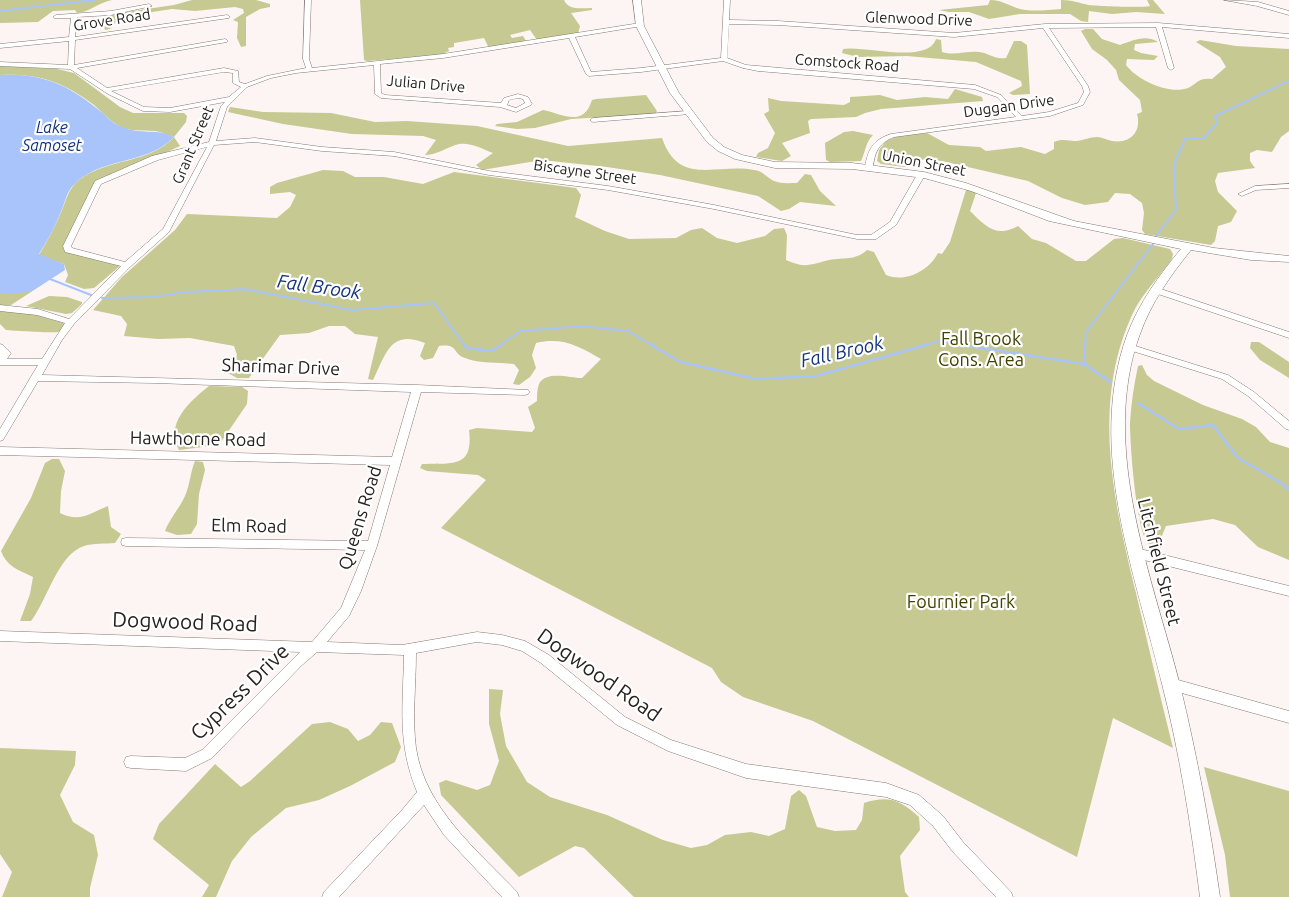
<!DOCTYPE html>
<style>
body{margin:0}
canvas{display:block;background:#fcf5f3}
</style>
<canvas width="1289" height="897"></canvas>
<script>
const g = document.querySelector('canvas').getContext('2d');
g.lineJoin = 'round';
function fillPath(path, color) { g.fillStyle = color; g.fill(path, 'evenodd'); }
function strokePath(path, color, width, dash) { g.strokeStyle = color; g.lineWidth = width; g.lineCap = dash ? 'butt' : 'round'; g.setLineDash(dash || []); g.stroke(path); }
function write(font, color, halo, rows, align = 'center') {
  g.font = font + ' Ubuntu,sans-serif'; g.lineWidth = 4.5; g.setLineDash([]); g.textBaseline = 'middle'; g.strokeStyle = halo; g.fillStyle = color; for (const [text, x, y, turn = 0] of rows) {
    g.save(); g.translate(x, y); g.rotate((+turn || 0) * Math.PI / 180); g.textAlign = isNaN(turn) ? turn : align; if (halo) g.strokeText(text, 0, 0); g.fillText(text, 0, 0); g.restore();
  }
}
const green = new Path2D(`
 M0 0H112C99 2 88 13 77 13L75 10 53 11 38 22 0 23Z
 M192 0H256L270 4V7L260 9 246 17V46L241 47 237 38 238 22 233 20 244 13 243 9 235 7 195 11 172 9 126 16 120 17 110 29 105 30 104 27 107 16 113 14 174 5Z
 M360 0H564C569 11 581 8 592 8V10L571 13 580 26 578 34 537 40 530 30 510 35 512 38 523 36 526 41 489 48 484 38 454 43V47L448 48 449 51 440 55 367 61 364 60Z
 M990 0C1002 0 1009 6 1020 9 1033 12 1048 10 1061 9V0C1072 0 1079 3 1089 5 1097 6 1142 8 1150 6L1147 0H1153L1165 14 1136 12 1112 14 1089 11 1088 22 1081 21 1070 14H1020L989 19 969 12H949L939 10 988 5Z
 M1085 29H1093L1102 39 1120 45C1132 41 1145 34 1158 42L1135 44 1134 50 1141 53 1158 56 1154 60 1127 59 1126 65C1137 80 1169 95 1188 88 1199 83 1197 78 1212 79L1226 67 1220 57 1196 42 1200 40 1236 46 1289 49V131L1281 137 1272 152 1257 150 1250 153V161L1255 168 1218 173 1215 181 1218 192 1237 211 1231 222 1218 226 1215 241 1211 245 1145 234 1142 230 1144 213 1142 203 1130 194 1115 193 1108 202 1085 205 1062 198 1028 181 942 161 924 159 905 167 881 164 877 161 879 150 886 141 898 136 927 133 949 145 980 147 986 151 1021 147 1045 154 1054 149V142C1062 138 1069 141 1077 141 1084 140 1090 137 1097 137 1102 137 1107 140 1112 141 1130 144 1142 132 1137 114L1142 112 1140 100 1119 80 1116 70 1107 60 1092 49 1081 31Z
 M936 39 941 40 942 52C954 56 966 51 979 52 989 53 995 60 1006 58L1014 41H1021L1027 45 1030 94 1013 95 1009 93 1022 86 1021 81 976 62 907 56 858 57 842 53 843 49C864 45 927 65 936 39Z
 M0 66 57 69 74 73 120 107 133 113H184L187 116 186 122 174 137 180 146 94 186 63 248 67 252 120 266 94 288 84 289 65 282 68 275 64 264 39 255C48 240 56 225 62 210 67 198 69 188 79 180 107 158 150 164 174 137 168 135 161 132 155 131 143 130 132 132 121 127 110 121 103 113 94 105 64 82 38 73 0 75Z
 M955 89 982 97 983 101 881 109 865 113 856 117 811 119 808 121 810 133 782 143 791 156 782 161 756 157 758 153 768 148 775 133 764 114 769 111 768 98 781 101 844 105 850 102V97L880 95 897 100 925 97 948 99Z
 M646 95 657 111 655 114 571 119 535 128 517 129 495 126 497 124 517 122 543 110C561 113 583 129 592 100L596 99Z
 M230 107 263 112 331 113 375 122 407 121 477 126 568 146 662 138C679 187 716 163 754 170 763 171 766 177 774 181 781 184 789 183 797 183L805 174 811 175 820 191 836 206 800 202 789 209 781 211 758 196 660 175 607 167 542 160 482 170 476 165 493 153C483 149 470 142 459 144 447 147 437 155 425 155L436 140 423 136 352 134 283 124 228 112Z
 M853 131 873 135C865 143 866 151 861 161L830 162 826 160 825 143 844 132Z
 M323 170 343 171 355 177H384L423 184 454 172 576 188 581 195 575 217 605 231 629 239 676 238 691 230 702 228 717 238 737 243 765 236 774 229 784 228 787 235 786 260C791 262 796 264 801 265 811 266 820 262 829 260 844 257 855 261 867 250L874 252 886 275C905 283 929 271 938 253L942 254 950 242 966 190H973L976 193 970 211C986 227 997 238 1018 226L1032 239 1046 243 1076 261H1086L1114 239 1123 238 1170 249 1173 254 1172 259C1159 277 1141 295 1132 315 1091 405 1114 501 1136 593 1148 645 1160 696 1173 748L1113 718 1077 857 813 721 743 697 721 682 712 668 441 528 486 480 478 475 427 471 420 468 422 464C451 463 474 469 469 430L477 428 532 432 535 428 528 407 537 401C537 396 537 389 539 384 546 370 570 378 582 378L601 359C578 346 563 337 536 343L532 355 536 368 530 377 519 385 513 384 519 370 514 364C498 362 480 364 465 358 452 354 459 343 439 346L433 358 424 360 420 356 425 343C390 329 386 354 373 380L368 379 378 337 355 334 345 326H329L309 333 280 335 249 378H237L228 373 237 355 234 346 190 338 158 339 124 336 127 324 121 316 93 310 122 277 175 230 187 214 277 218 290 207 296 195 290 192 270 194V187L277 183Z
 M10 292H31L11 305H0V294Z
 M49 296 67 297 82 302V304L72 313 66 314 26 306Z
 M0 310 37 315 66 324C63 328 62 331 58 332 54 333 14 331 6 330L0 324Z
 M1251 342H1259L1289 362V378L1260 360 1250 348Z
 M1142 365 1147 375 1154 381 1203 405 1242 419 1256 427 1270 442 1289 448V560L1258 547 1235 525 1213 519 1166 526 1161 538V549C1157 550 1151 548 1148 544 1136 528 1130 445 1130 423 1131 404 1134 385 1138 366Z
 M209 386 242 387 248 391 247 404 219 445 179 450C164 424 190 401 209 386Z
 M52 459H59L65 471 61 491 60 513C80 523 90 513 108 506L111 527 121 534 115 543C105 544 93 543 84 546 58 554 47 601 31 621H20L30 594 33 577C19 570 7 567 1 551L31 498 45 463Z
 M195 461 203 462 205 470 199 494 197 524 191 534 177 535 165 531C170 518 179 509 185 496 190 485 190 473 195 461Z
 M489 689 503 690 500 714 506 746 527 782 550 797 607 815 663 840 691 848 707 845 725 835 751 832 769 836 785 829 791 796 799 790 806 796 817 827 835 831 856 830 862 820 864 803C889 795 900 800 919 817L920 830 900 856 905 892 909 897H634L584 848 575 846 519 877 441 795 439 783 446 780 477 790 490 785 499 761 489 724Z
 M330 722 348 729 358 741 370 735 381 722 392 723 401 747 395 762 350 786 319 800 286 808 251 837 232 861 216 897H202L209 885 153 839 159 824 215 764 241 787 250 781 312 724Z
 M0 748 76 751 75 765 60 795 73 822 94 835 98 855 90 888V897H2L12 872 0 854Z
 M1204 767 1289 791V897H1230L1225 855Z`);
const water = new Path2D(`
 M0 75C39 73 65 83 95 107 105 114 111 123 122 127 140 135 158 128 174 137 147 166 97 156 71 188 66 195 65 202 62 209 56 225 48 240 39 254L64 264 65 270 31 292 0 294Z`);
const streamFar1 = new Path2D(`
 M0 11 94 0
 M1156 236 1176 210 1174 165 1185 139 1204 138 1217 123 1215 116 1289 81
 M50 279 91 295
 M102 298 153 297 186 292 245 289 352 310 434 303 465 346
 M499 346 520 331 581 326 628 331 654 346
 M922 346 939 341 970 346
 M1085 346 1086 332 1153 244`);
const stream = new Path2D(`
 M465 345 467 348 492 351 501 345
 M651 345 681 362 756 379 816 376 926 345
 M962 345 1084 364 1111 382
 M1084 364 1085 345
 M1138 403 1179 429 1213 425 1238 458 1283 484 1289 490`);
const street = new Path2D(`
 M305 0H311L309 59 312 68 443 54 640 23 642 24V26L575 37 591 72 641 68 721 58 724 0H730L729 20 778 21 954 33 1045 24 1158 23 1289 34V38L1162 27 1174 68 1171 70 1168 68 1156 27 1049 28 1088 86 1090 92 1083 105 1050 116 894 137C879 143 875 151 873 167L869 169 865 167C868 149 873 140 891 134L1016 117 997 97 974 89 758 71 743 68 723 61 641 72 589 76 586 74 569 38 443 58 380 64 381 93 385 95 501 103 504 98 518 94 528 97 532 104 531 105 516 112 500 107 381 98 375 94 374 65 296 73 271 78 247 87 227 107 216 141 255 138 322 147 394 152 489 171 608 186 714 205 857 235H871L890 222 918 173H924L925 175 896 225 876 239H857L714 209 608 190 489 175 394 156 322 151 255 142 214 145 169 232 130 267 74 324 62 340 42 375 417 385 528 390 530 392 528 394 525 395 421 392 377 546 361 591 349 616 327 642 402 645 477 632 502 635 525 641 549 655 625 717 671 740 746 764 886 783 919 795 943 816 963 842 1011 892 1013 897H996L953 852 933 826 910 805 886 797 746 778 668 751 617 725 541 663 522 651 502 645 477 642 416 653C416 684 412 717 416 748 425 808 477 850 517 892L519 897H502L444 835 424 805 339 897H322L324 892 402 810 417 792C397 743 403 707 404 655L317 652 301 666 212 758 186 771 131 768 126 767 124 762 126 757 131 756 185 758 202 750 300 652 0 641V631L312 642 341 608 365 550 126 546 122 545 121 542 122 539 126 538 368 541 390 465 0 455V447L392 457 411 392 155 383 38 381 3 440 0 441V429L38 365H0V344L3 345 11 353 7 359H42L65 323 37 315 0 311V305L38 309 69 319 121 266 65 252 63 246 95 181 152 156 209 142 221 106 225 102 170 112 143 111 108 94 70 69 0 66V62L68 65 69 41 0 48V44L69 37 71 18H54L53 17 56 15 111 11 149 4 152 6 111 15 77 17 75 37 227 15 229 16V18L75 40 74 65 225 39 227 40V42L77 68 107 88 224 68 238 71 239 82 245 84 267 76 306 68 303 59ZM729 24 778 25 954 37 1043 28 1082 86 1084 92 1078 103 1049 112 1022 116 1001 95 975 85 746 65 727 58ZM224 72 233 73V83L241 87 229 97 170 108 144 107 111 91ZM518 98 523 99 525 103 516 108 507 105 509 100ZM207 147 163 229 125 262 72 248 71 246 101 184 158 160Z
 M1224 0 1258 2 1289 11V15L1257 6Z
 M688 111 690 112V114L593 122 590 120 593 118Z
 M1289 184V188L1256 190 1242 196 1238 194 1255 186Z
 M1155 287 1289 332V338L1152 292V288Z
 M1129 344 1228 375 1254 392 1289 421V430L1286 429 1248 396 1222 379 1126 349 1124 347Z
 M1136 548 1289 586V596L1136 558 1132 556 1130 553 1132 550Z
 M1171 678 1289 711V723L1171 690 1167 688 1165 684 1167 680Z`);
const secondary = new Path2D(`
 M633 0H641L644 26 679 93 713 138 724 147 742 155 775 162 852 163 924 172 966 183 1074 221 1214 248 1289 256V262L1251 260 1191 250C1170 276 1151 303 1140 334 1099 446 1152 576 1180 685 1197 755 1210 826 1220 897H1200C1191 826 1180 754 1162 684 1135 573 1086 449 1127 335 1139 303 1159 275 1181 249L1049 221 971 191 924 178 852 169 775 168 735 159 718 151 707 142 670 93 636 26Z`);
const farStreetnames = [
 ["Glenwood Drive",919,19,2],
 ["Grove Road",112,20,-9],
 ["Comstock Road",847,63,4],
 ["Julian Drive",426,84,5],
 ["Duggan Drive",1009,106,-8],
 ["Grant Street",193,145,-67],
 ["Union Street",924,163,11],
 ["Biscayne Street",585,172,8]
];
const farWaternames = [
 ["Lake",52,128],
 ["Samoset",52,146]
];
const parkNames = [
 ["Fall Brook",981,339],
 ["Cons. Area",981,360],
 ["Fournier Park",961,602]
];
const streetNames = [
 ["Sharimar Drive",281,367,2],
 ["Hawthorne Road",198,439,1],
 ["Queens Road",360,518,-73],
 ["Elm Road",249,526,1],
 ["Litchfield Street",1159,562,76]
];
const waterNames = [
 ["Fall Brook",319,287,8],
 ["Fall Brook",842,352,-13]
];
const nearStreetnames = [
 ["Dogwood Road",185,622,2],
 ["Dogwood Road",599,675,35],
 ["Cypress Drive",240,692,-44]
];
fillPath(green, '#c6c991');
fillPath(water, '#a8c4fb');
strokePath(streamFar1, '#a8c4fb', 2);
strokePath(stream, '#a8c4fb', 2.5);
strokePath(street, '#867771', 1);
strokePath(secondary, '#867771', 1);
fillPath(street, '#fff');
fillPath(secondary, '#fff');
write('15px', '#282220', '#fff', farStreetnames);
write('italic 16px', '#12337f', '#fff', farWaternames);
write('18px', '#414200', '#fff', parkNames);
write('18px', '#282220', '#fff', streetNames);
write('italic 19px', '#12337f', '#fff', waterNames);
write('21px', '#282220', '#fff', nearStreetnames);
</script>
